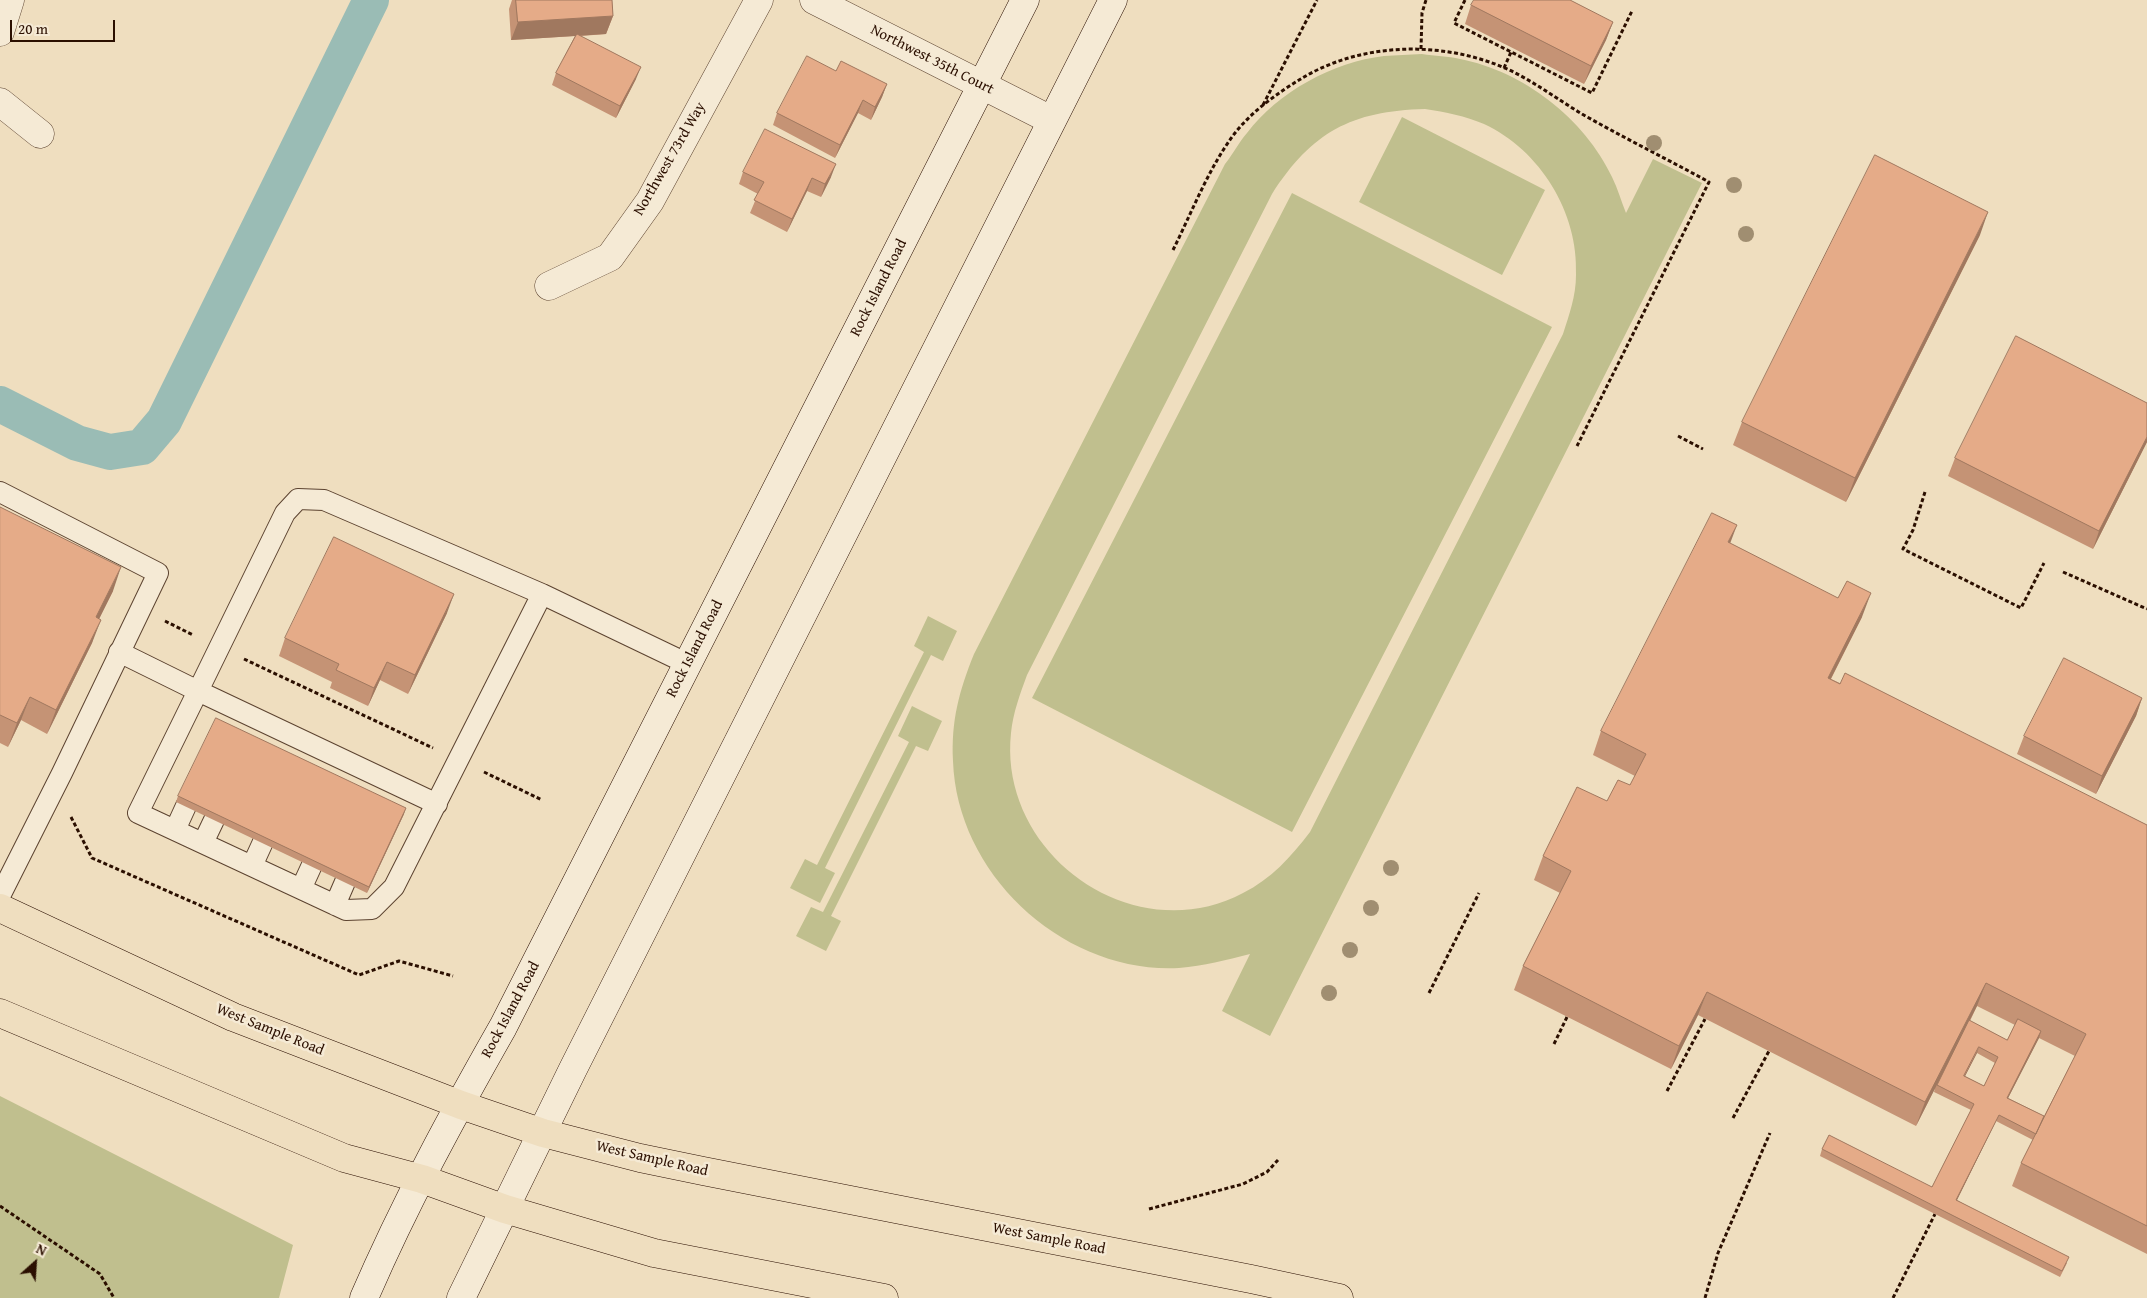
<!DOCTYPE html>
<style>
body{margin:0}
#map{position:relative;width:2147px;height:1298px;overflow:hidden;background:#efdebf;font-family:"Gentium Book Plus",serif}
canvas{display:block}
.north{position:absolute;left:10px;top:1238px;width:50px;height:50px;-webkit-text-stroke:4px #f5ead5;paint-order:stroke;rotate:26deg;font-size:14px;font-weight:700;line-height:20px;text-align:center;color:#2b0f00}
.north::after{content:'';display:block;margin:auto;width:18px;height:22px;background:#2b0f00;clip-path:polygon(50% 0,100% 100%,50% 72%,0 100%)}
.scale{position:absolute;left:10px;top:20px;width:105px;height:22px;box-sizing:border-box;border:2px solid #2b0f00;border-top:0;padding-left:6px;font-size:15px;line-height:18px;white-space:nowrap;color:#2b0f00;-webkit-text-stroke:4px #f5ead5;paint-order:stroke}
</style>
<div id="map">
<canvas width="2147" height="1298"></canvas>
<div class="north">N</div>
<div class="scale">20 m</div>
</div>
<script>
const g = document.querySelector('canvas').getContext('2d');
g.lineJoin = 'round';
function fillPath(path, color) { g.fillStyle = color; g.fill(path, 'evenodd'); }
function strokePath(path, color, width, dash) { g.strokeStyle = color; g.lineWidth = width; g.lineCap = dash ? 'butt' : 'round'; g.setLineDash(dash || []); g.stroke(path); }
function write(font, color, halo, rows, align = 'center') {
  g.font = font + ' "Gentium Book Plus",serif'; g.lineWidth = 5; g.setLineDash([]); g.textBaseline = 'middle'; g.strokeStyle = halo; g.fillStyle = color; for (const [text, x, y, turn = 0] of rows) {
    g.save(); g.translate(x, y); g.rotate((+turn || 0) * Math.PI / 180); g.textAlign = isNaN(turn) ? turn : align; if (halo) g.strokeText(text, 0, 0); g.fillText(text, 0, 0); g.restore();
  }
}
const green = new Path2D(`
 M1422 54C1435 56 1448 56 1460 59 1523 71 1585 119 1612 177 1618 189 1621 201 1626 213L1653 159 1702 183 1270 1036 1222 1011 1250 954C1226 960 1204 966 1179 968 1065 974 957 876 953 761 951 721 959 691 974 654L1225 164C1233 154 1239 142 1247 133 1278 92 1333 62 1384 56 1396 55 1409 55 1422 54ZM1425 109C1446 112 1465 116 1484 124 1540 150 1579 213 1576 275 1576 296 1569 315 1563 334L1310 832C1291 857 1271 879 1243 893 1134 951 998 855 1011 733 1013 713 1020 694 1027 675L1272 194C1312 132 1351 111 1425 109Z
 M1402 117 1545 190 1502 275 1359 202Z
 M1292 193 1552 327 1292 832 1032 698Z
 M928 616 957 631 943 661 931 655 825 868 835 873 820 903 790 888 805 859 817 865 924 652 914 646Z
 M912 706 942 721 928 751 916 746 831 916 841 921 826 951 796 936 811 907 823 912 909 742 898 736Z
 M0 1096 293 1245 279 1298H0Z`);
const canal = new Path2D(`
 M0 404 77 443 110 452 142 447 164 421 371 0`);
const path = new Path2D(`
 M1465 0 1454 23 1592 93 1632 11
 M1421 49 1422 13 1426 0
 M1504 68 1511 52
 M1263 105 1317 0
 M1173 250C1191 214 1208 170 1232 137 1250 112 1279 92 1304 77 1364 42 1442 41 1505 68 1532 80 1557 99 1582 114 1624 138 1667 159 1709 182L1577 446
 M1678 436 1703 449
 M1925 492 1913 530 1903 549 2021 608 2044 563
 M2063 572 2147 609
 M165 621 193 635
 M244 659 433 748
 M484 772 542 800
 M71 817 92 858 359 975 399 961 453 976
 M1429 993 1479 893
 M1554 1044 1567 1017
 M1667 1091 1705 1019
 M1733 1118 1769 1051
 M0 1206 100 1274 114 1298
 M1149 1209 1243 1184 1267 1172 1278 1160
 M1705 1298 1718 1253 1770 1133
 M1893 1298 1935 1214`);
const lane = new Path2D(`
 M0 492 158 573 62 773 0 896
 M119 652 198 691 285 513 298 499 324 500 542 594 688 664
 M437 804 198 691 138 813 346 910 372 909 394 887 542 594
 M175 830 186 806
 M203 843 214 820
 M252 866 263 842
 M301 889 312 865
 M335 905 345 882`);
const street = new Path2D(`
 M814 0 1051 120
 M0 32 10 0
 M0 102 40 134
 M549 286 610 257 650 201 759 0`);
const secondary = new Path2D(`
 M364 1298C404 1205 453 1115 503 1027L1025 0
 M461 1298 573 1069 1113 0`);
const primary = new Path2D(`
 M0 908 233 1017 461 1105 543 1133 640 1158 703 1171 1251 1279 1339 1298
 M0 1013 344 1158 422 1179 505 1209 654 1253 884 1298`);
const trees = [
 [1654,143],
 [1734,185],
 [1746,234],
 [1391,868],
 [1371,908],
 [1350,950],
 [1329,993]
];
const wall = new Path2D(`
 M512 0H612L613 16 606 34 581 36 636 79 616 118 552 85 556 73 575 36 511 40 509 9Z
 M1471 5 1613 22 1606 40 1584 84 1465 24Z
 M836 71 887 84 882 97 871 120 858 113 835 158 773 125 777 113Z
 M743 172 831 177 821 197 807 191 787 232 750 213 758 194 739 184Z
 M1980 235 1846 502 1733 445 1742 422Z
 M2147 403V442L2093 549 1948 476 1955 458Z
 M0 507 113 591 99 619 92 643 47 734 21 720 8 747 0 743Z
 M1730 544 1862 617 1831 679 2147 825V1254L2012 1186 2021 1163 2033 1140 1996 1121 1957 1200 2067 1263 2060 1277 1820 1156 1822 1149 1932 1187 1971 1110 1934 1092 1935 1088 1916 1126 1698 1015 1671 1069 1514 990 1523 966 1560 893 1534 880 1543 856 1607 801 1630 785 1635 776 1593 755 1601 731ZM1977 1006 2015 1025 2007 1040 1970 1021ZM2039 1038 2075 1056 2044 1116 2008 1098ZM1977 1053 1995 1063 1984 1086 1965 1076Z
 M447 613 408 694 380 680 368 706 330 688 332 682 279 656 285 638Z
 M2142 698 2136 716 2096 794 2017 754 2024 736Z
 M178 796 404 814 367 893 176 802Z`);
const shadedWall = new Path2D(`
 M613 16 606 34 511 40 518 22Z
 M1613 22 1606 40 1584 84 1591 66Z
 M641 67 636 79 616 118 620 106Z
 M887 84 882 97 871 120 875 107Z
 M863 100 858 113 835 158 840 145Z
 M836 164 831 177 821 197 825 184Z
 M812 178 807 191 787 232 792 219Z
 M1988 212 1980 235 1846 502 1855 478Z
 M2147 437V442L2093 549 2099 531Z
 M1737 525 1728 549V542Z
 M121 567 113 591 88 641 96 617Z
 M1871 593 1862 617 1819 702 1828 678Z
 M454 594 447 613 408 694 415 675Z
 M101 620 92 643 47 734 56 710Z
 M387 662 380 680 368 706 374 688Z
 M30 697 21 720 8 747 17 723Z
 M2142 698 2136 716 2096 794 2102 776Z
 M406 808 404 814 367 893 369 887Z
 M1986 983 1977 1006 1916 1126 1925 1102Z
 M1707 992 1698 1015 1671 1069 1679 1046Z
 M2041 1031 2039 1038 2005 1104 2007 1098Z
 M1979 1047 1977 1053 1962 1082 1964 1076Z
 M1999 1115 1996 1121 1954 1206 1956 1200Z`);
const building = new Path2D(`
 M516 0H612L613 16 518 22Z
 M1474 0H1570L1613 22 1591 66 1471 5Z
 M577 34 641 67 620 106 556 73Z
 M807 56 836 71 841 61 887 84 875 107 863 100 840 145 777 113Z
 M765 129 836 164 825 184 812 178 792 219 754 200 764 182 743 172Z
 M1875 155 1988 212 1855 478 1742 422Z
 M2016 336 2147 403V437L2099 531 1955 458Z
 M0 507 121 567 96 617 101 620 56 710 30 697 17 723 0 715Z
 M1712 513 1737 525 1728 542 1838 598 1847 581 1871 593 1828 678 1840 684 1845 673 2147 825V1226L2021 1163 2086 1034 1986 983 1925 1102 1707 992 1679 1046 1523 966 1571 871 1543 856 1577 787 1607 801 1618 780 1630 785 1646 754 1601 731Z
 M334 537 454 594 415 675 387 662 374 688 336 670 339 664 285 638Z
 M2064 658 2142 698 2102 776 2024 736Z
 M216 718 406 808 369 887 178 796Z
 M2018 1019 2041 1031 2007 1098 2044 1116 2036 1134 1999 1115 1956 1200 2069 1257 2062 1271 1822 1149 1829 1135 1932 1187 1974 1104 1937 1085 1969 1020 2007 1040ZM1979 1047 1998 1057 1984 1086 1964 1076Z`);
const streetNames = [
 ["Northwest 35th Court",932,60,27],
 ["Northwest 73rd Way",670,159,-60],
 ["Rock Island Road",879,288,-63],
 ["Rock Island Road",695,649,-63],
 ["Rock Island Road",511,1010,-62],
 ["West Sample Road",270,1030,22],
 ["West Sample Road",652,1159,13],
 ["West Sample Road",1049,1239,11]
];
fillPath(green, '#c0bf8e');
strokePath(canal, '#9abcb5', 36);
strokePath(lane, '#5c4330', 22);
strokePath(street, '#5c4330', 29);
strokePath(secondary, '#2b0f00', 29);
strokePath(primary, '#2b0f00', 29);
strokePath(path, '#2b0f00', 3, [4, 2.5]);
strokePath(lane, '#f5ead5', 20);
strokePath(street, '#f5ead5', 28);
strokePath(secondary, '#f5ead5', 28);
strokePath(primary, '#efdebf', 28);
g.fillStyle = '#a08e71';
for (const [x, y] of trees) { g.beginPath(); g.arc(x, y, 8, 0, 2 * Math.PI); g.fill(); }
fillPath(wall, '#c59375');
fillPath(shadedWall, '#a0785f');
fillPath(building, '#e5ab88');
strokePath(building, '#a0785f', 1);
write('15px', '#2b0f00', '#f5ead5', streetNames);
</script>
